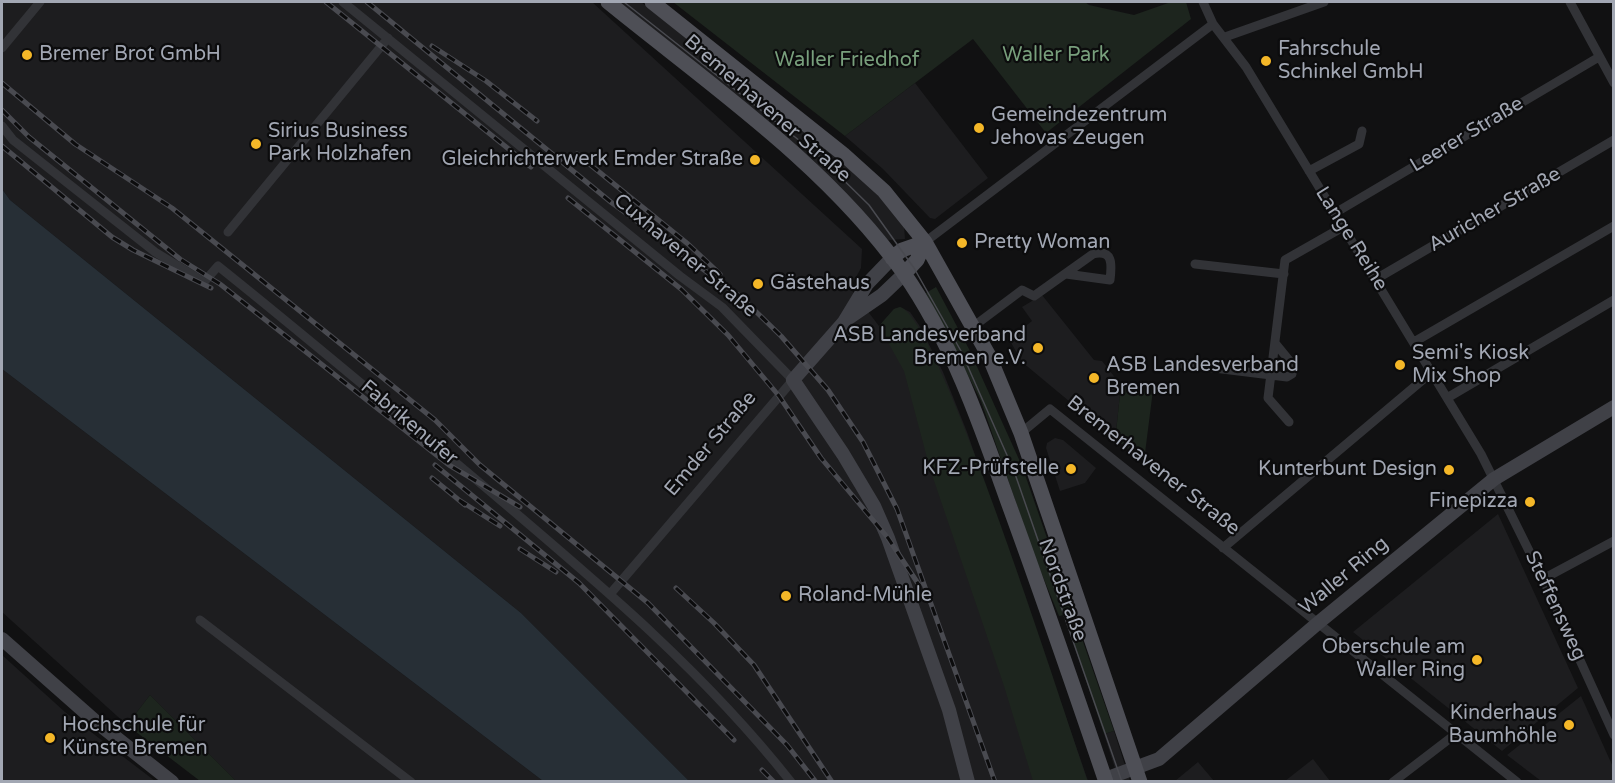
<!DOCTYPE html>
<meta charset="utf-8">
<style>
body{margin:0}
#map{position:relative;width:1615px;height:783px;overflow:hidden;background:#111112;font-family:"Varela Round",sans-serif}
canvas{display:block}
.frame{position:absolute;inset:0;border:3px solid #a2a7b3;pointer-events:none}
</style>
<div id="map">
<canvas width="1615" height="783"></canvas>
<div class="frame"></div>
</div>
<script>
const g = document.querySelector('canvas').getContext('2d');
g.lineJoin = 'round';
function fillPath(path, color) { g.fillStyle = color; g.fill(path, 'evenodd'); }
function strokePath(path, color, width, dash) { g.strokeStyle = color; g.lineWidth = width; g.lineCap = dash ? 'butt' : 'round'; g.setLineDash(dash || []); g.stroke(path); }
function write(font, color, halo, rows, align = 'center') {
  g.font = font + ' "Varela Round",sans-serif'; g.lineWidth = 4.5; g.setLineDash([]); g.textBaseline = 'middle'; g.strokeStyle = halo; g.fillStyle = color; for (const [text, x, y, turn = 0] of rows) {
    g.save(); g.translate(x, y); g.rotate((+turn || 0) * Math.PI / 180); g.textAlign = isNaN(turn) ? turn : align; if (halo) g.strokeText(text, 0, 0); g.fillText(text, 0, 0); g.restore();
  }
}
const built = new Path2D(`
 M2 2H592L862 249 861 268 850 288 879 326 894 309 900 307 910 312 919 325 943 372 967 432 1088 781H689L521 613 10 200 2 189Z
 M614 2H641L834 154 873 189 904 226 905 239 888 240 812 159Z
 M915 83 988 178 935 219 930 218 883 169 845 136Z
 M1042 295 1094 360 1102 361 1121 385 1116 432 1111 436 1022 362 1009 339 1032 321 1022 307Z
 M2 369 543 781H236L150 695 127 725 2 612Z
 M1055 438 1063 440 1096 468 1085 483 1060 491 1046 448 1047 443Z
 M1498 514 1578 688 1502 751 1353 632Z
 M2 655 65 712 155 781H2Z
 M1581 696 1613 767V781H1541L1507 755Z
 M1114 731 1130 781H1119L1104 734Z
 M1313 759 1330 781H1285Z
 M1198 762 1214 781H1175Z`);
const green = new Path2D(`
 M673 2H1085L1089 5 1134 15 1171 2H1186L1191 19 1046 133 973 39 845 136Z
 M936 287 969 349 1022 466 1114 731 1104 734 1064 615 1059 616 1034 555 981 401 926 293Z
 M900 307C939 315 1067 722 1088 781H1033L1004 686 930 469 904 371 879 326 894 309Z
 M1121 385 1153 390 1144 461 1111 436 1116 432Z
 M150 695 236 781H200L127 725Z`);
const water = new Path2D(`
 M2 189 10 200 521 613 689 781H543L2 369Z`);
const street = new Path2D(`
 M343 2 680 276 722 307 793 380 611 593
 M1203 2 1213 24 1246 67 1481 454 1543 579 1614 735
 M1570 2 1614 83
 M1225 37 1324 2
 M2 48 40 2
 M2 126 13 140 155 252 204 282 218 266C313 342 405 420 498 498 603 587 705 673 791 782
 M1309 171 1359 144 1362 131
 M1335 213 1599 57
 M228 232 388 38
 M925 242 1213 24
 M1195 264 1284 274
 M1376 279 1614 140
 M974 326 1022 290 1034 296 1093 254C1113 249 1112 264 1110 280L1066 274
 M1414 342 1614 226
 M1182 364 1287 377 1292 374 1293 365 1275 343
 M1447 398 1614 300
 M1289 422 1268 398 1285 260 1343 227
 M1021 433 1050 409 1517 782
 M1223 548 1432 372
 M1543 579 1614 541
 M200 620 411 782
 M1393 782 1457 733`);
const secondary = new Path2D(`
 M892 258 867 284 844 322 793 380 843 454 874 506 888 538 949 710 968 782
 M850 317 882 295 904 274
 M2 639 95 721 172 782
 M1105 779 1159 759 1318 623 1494 479 1614 407`);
const primary = new Path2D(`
 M608 2C710 85 826 164 903 272 952 342 980 423 1008 502 1042 595 1074 688 1106 782
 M652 2 843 154 884 191 925 242 989 356 1021 433 1140 782
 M892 258 902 250 925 242
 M904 274 917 260 925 242`);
const tram = new Path2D(`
 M624 2 819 156 869 205 914 268 961 351 1014 471 1122 782`);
const rail = new Path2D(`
 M326 2 531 167
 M367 2 612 203 741 297 781 336 828 390 863 442 897 509 995 782
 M432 46 486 81 537 121
 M2 83 75 144 172 208 435 420 480 465 648 603 787 745 816 782
 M2 110 29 137 180 259 220 284 449 465 520 507
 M2 146 112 237 133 250 211 288
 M577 154 688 244 720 274
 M568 198 681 289 728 335 779 396 821 458 888 538 919 585
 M435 465 579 583 734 740
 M432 478 465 505
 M459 500 500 526
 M520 549 556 572
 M676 588 714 623 754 665 832 782
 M762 770 774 782`);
const markers = [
 [27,55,6,"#f4b728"],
 [1266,61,6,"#f4b728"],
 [979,128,6,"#f4b728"],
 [256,144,6,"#f4b728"],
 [755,160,6,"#f4b728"],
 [962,243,6,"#f4b728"],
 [758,284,6,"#f4b728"],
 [1038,348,6,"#f4b728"],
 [1400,365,6,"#f4b728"],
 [1094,378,6,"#f4b728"],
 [1071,469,6,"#f4b728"],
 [1449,470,6,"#f4b728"],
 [1530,502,6,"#f4b728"],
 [786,596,6,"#f4b728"],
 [1477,660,6,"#f4b728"],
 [1569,725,6,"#f4b728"],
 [50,738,6,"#f4b728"]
];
const poiNames = [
 ["Fahrschule",1278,50],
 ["Schinkel GmbH",1278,73],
 ["Bremer Brot GmbH",39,55],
 ["Gemeindezentrum",991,116],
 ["Jehovas Zeugen",991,139],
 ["Sirius Business",268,132],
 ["Park Holzhafen",268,155],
 ["Gleichrichterwerk Emder Straße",743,160,"right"],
 ["Pretty Woman",974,243],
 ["Gästehaus",770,284],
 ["ASB Landesverband",1026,336,"right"],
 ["Bremen e.V.",1026,359,"right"],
 ["Semi's Kiosk",1412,354],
 ["Mix Shop",1412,377],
 ["ASB Landesverband",1106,366],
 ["Bremen",1106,389],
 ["KFZ-Prüfstelle",1059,469,"right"],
 ["Kunterbunt Design",1437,470,"right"],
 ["Finepizza",1518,502,"right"],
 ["Roland-Mühle",798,596],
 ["Oberschule am",1465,648,"right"],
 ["Waller Ring",1465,671,"right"],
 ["Kinderhaus",1557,714,"right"],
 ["Baumhöhle",1557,737,"right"],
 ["Hochschule für",62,726],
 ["Künste Bremen",62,749]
];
const parkNames = [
 ["Waller Park",1056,56],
 ["Waller Friedhof",847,61]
];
const streetNames = [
 ["Bremerhavener Straße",767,109,41],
 ["Leerer Straße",1467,135,-31],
 ["Auricher Straße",1495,210,-30],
 ["Lange Reihe",1351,239,58],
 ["Cuxhavener Straße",685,256,40],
 ["Fabrikenufer",409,423,40],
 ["Emder Straße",711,444,-50],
 ["Bremerhavener Straße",1153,466,38],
 ["Waller Ring",1344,576,-40],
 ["Nordstraße",1062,590,70],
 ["Steffensweg",1555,606,65]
];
fillPath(built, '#1d1d1f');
fillPath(green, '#1d251e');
fillPath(water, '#272f36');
strokePath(street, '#323337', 9);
strokePath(secondary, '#404147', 14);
strokePath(primary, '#4e4f56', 15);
strokePath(tram, '#494a50', 1.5);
strokePath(rail, '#494a50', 5);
strokePath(rail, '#0c0c0d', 3, [9]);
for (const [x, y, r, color] of markers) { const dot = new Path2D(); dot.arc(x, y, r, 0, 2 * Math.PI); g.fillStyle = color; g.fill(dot); strokePath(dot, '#0c0c0d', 2); }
write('20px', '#a2a7b3', '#0c0c0d', poiNames, 'left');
write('20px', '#789f7c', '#0c0c0d', parkNames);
write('20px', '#a2a7b3', '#0c0c0d', streetNames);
</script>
